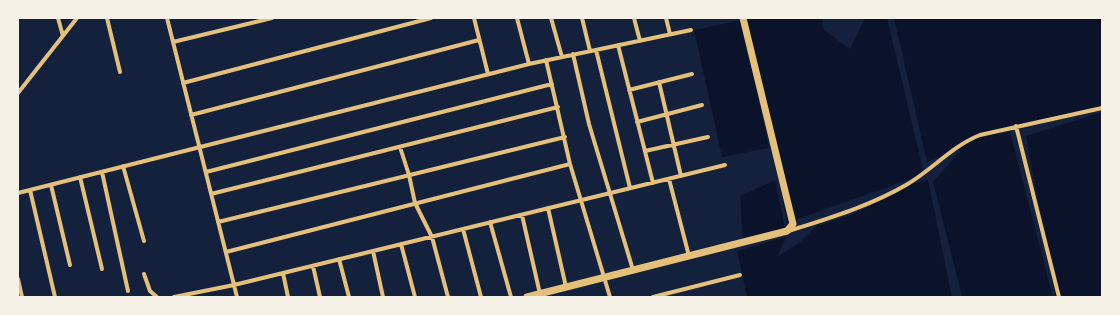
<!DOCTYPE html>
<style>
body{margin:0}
#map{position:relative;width:1120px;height:315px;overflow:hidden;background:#14213d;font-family:Montserrat,sans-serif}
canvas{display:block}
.frame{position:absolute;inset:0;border:19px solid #f6f1e7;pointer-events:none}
</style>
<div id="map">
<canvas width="1120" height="315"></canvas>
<div class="frame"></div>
</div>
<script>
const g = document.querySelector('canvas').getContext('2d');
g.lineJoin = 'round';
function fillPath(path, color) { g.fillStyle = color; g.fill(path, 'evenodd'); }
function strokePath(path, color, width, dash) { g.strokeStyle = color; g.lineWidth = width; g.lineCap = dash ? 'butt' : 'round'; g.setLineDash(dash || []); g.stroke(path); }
const water = new Path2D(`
 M747 18H822L824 30 850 49 865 18H887L924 174 787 223Z
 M894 18H1102V106L1024 123 998 134 1010 132 1053 297H962L933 182 962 149 927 162Z
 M742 20 769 148 722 157 694 30Z
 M1102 112V297H1055L1026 136Z
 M775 180 785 228 743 241 740 196Z
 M928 180 952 297H747L737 251 786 237 778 256 799 243 815 227 854 214 912 184Z`);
const minor = new Path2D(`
 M58 18 63 36
 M107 18 120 72
 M167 18 237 297
 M474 18 488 74
 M517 18 529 64
 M551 18 562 57
 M582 18 590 51
 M634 18 640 41
 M666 18 670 34
 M173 42 272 18
 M618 45 653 183
 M596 50 630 188
 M573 54 589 124 633 270
 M546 60 570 164 610 297
 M659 82 681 176
 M183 83 431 18
 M629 90 692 74
 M18 93 77 18
 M191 115 479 40
 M637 122 702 105
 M1016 126 1059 297
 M400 147 409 175 415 203 432 237 448 297
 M645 151 708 137
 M123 166 144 241
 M102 172 128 291
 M206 172 552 84
 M80 177 102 269
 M669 179 689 256
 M51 185 70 265
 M30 190 55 297
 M18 193 529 64 691 30
 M211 194 558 107
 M548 208 566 287
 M522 215 540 294
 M218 222 565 137
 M490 222 511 297
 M463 229 481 297
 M789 231C829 218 870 206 906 185 932 170 952 146 980 135L1102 108
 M401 244 415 297
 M373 251 383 297
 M226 252 570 164
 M339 259 349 297
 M313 266 320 297
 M283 273 288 297
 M144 274 150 291 157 297
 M18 279 22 297
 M174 297 234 285 725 165
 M653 297 740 275`);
const tertiary = new Path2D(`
 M527 297 787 231 793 224 743 18`);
fillPath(water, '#0b132b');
strokePath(minor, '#e5c07b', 4);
strokePath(tertiary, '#e5c07b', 7);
</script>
